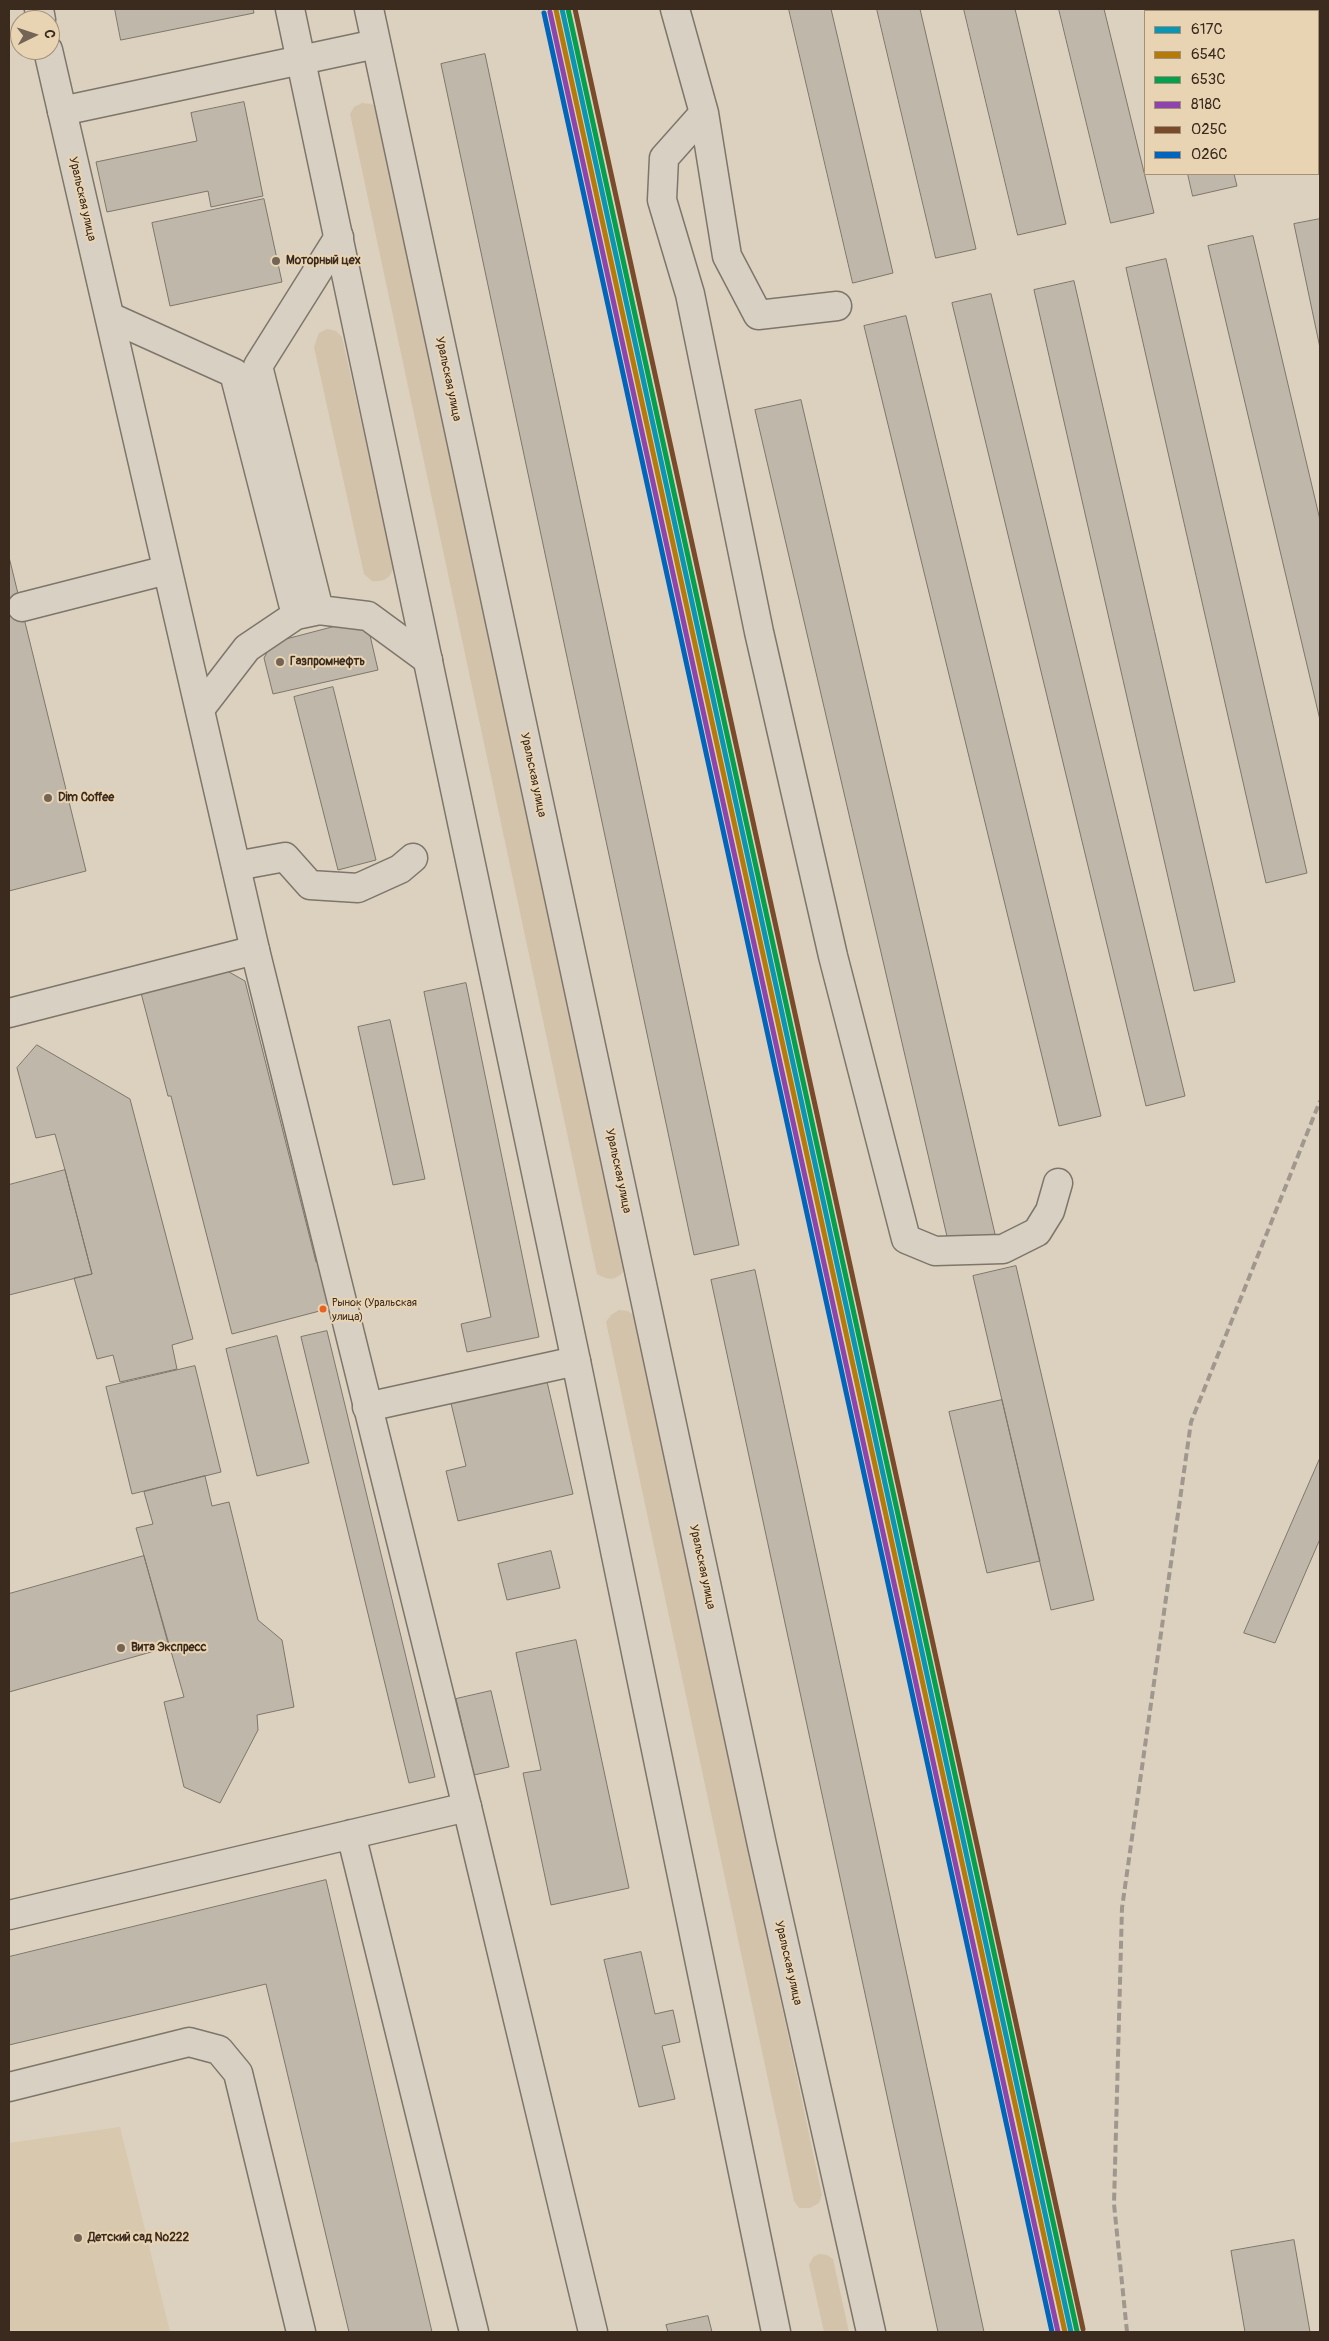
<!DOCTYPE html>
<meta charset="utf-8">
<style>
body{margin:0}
#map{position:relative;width:1329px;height:2341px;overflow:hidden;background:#dcd1bf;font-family:Pangolin,sans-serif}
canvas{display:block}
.frame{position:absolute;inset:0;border:10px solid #3b2a1e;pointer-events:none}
.legend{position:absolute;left:1144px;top:10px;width:175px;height:165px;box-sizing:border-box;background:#e8d4b3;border:1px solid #a39077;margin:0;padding:6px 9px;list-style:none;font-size:15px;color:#3b2a1e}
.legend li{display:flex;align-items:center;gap:10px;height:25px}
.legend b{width:25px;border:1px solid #a39077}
.north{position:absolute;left:10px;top:10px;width:50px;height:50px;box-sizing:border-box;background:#e8d4b3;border:1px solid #a39077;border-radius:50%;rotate:86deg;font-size:14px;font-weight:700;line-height:20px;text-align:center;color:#3b2a1e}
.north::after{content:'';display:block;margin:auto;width:18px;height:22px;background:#736456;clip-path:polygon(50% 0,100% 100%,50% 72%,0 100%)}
</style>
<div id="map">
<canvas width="1329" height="2341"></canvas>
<div class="frame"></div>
<ul class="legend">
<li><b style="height:6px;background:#0996b4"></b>617C</li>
<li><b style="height:6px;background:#b57b0a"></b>654С</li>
<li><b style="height:6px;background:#03a04e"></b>653С</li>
<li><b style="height:6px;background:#8e44ad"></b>818С</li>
<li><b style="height:6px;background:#7a4b2a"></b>025С</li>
<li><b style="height:6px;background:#0065bd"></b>026С</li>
</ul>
<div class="north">С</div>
</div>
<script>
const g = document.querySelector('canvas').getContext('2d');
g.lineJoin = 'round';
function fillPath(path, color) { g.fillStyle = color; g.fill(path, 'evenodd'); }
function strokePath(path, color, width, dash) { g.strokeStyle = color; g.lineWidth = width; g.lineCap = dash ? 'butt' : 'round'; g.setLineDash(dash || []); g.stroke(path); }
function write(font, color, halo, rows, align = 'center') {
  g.font = font + ' Pangolin,sans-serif'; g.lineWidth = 4; g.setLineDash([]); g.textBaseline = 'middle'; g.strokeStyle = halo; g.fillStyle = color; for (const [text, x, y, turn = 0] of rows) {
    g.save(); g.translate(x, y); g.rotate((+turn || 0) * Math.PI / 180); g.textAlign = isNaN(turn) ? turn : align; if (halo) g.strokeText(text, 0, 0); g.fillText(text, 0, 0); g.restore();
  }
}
const built = new Path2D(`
 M120 2127 170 2332H9V2143Z`);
const green = new Path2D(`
 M362 103 372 104 378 108 626 1267C619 1280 610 1282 597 1274L350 114 354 107Z
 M327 329 336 331 342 337 394 567C390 579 384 582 372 581L364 574 314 347 319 333Z
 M619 1310 628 1311 635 1316 822 2195 819 2203 810 2208H799L794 2201 606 1322 611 1315Z
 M819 2254 827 2255 833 2259 849 2332H824L809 2265 813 2257Z`);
const building = new Path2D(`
 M115 9H253L254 13 121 40Z
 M789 9H831L893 273 853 283Z
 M877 9H920L976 249 936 258Z
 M964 9H1015L1066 224 1018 235Z
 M1059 9H1104L1154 213 1111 223Z
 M1151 9H1197V11H1151Z
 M1235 9H1283V11H1236Z
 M485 54 739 1245 694 1255 441 64Z
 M244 102 263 196 211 207 208 191 107 212 96 162 197 141 191 113Z
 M1188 174H1234L1237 186 1193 196Z
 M264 199 282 282 170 306 152 223Z
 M1320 219V348L1294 224Z
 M1253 236 1320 520V720L1208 246Z
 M1166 259 1307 873 1266 883 1126 268Z
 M1074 281 1235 982 1194 991 1034 290Z
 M991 294 1185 1096 1146 1106 952 303Z
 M906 316 1101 1116 1059 1126 864 326Z
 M801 400 995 1234 949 1245 755 410Z
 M9 557 86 871 9 891Z
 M348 623 369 631 378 670 273 694 264 658 272 643Z
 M333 687 376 860 338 870 294 697Z
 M222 968 245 981 316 1262 320 1261 331 1308 232 1334 171 1096H168L140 989Z
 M466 983 539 1337 467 1352 461 1324 491 1317 424 992Z
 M390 1020 425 1179 393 1185 358 1027Z
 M37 1045 130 1099 193 1339 172 1345 177 1369 120 1382 113 1355 97 1359 74 1278 92 1274 65 1170 55 1134 36 1138 17 1068Z
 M65 1170 92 1274 9 1295V1185Z
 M1016 1266 1094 1600 1051 1610 973 1276Z
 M755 1270 984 2332H938L711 1280Z
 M327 1331 435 1777 409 1783 301 1337Z
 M277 1336 309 1463 257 1476 226 1349Z
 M195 1366 221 1472 132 1494 106 1387Z
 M545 1373 573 1494 458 1521 446 1471 466 1466 449 1395Z
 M1002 1400 1040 1561 987 1573 949 1412Z
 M1320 1458V1539L1275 1643 1244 1633Z
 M205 1476 212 1506 229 1502 258 1620 282 1640 294 1707 257 1715 258 1730 220 1803 184 1787 164 1702 184 1697 136 1528 153 1524 144 1492Z
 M551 1551 560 1588 507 1600 498 1564Z
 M144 1556 169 1647 9 1692V1594Z
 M576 1640 629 1888 551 1905 523 1773 541 1770 516 1653Z
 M491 1691 509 1767 474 1775 456 1699Z
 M326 1880 432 2332H349L266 1984 9 2045V1957Z
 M641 1952 655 2014 673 2010 680 2042 662 2046 675 2099 639 2107 604 1960Z
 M1294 2240 1310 2332H1245L1231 2251Z
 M708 2316 712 2332H668L666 2325Z`);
const minor = new Path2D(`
 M675 9 704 113 727 256 758 315 837 306
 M62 111 376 44
 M704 113 664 158 662 200 690 294 759 632 833 956 906 1239 935 1251 1003 1249 1037 1232 1050 1211 1058 1183
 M339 237 258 366 319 610 368 616 428 660
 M110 317 234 373 296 615
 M22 607 167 570
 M200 709 247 648 296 615 315 611
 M236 866 285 857 310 885 358 888 400 869 413 858
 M9 1013 255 950
 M367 1407 576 1361
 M351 1834 474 2332
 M9 1915 467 1807
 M9 2087 189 2042 219 2050 238 2073 301 2332`);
const major = new Path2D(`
 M39 9 41 20
 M290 9 576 1361 776 2332
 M369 9 762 1845 871 2332
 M48 50 255 950 467 1807 593 2332`);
const rail = new Path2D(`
 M1127 2332 1114 2204 1122 1908 1191 1422 1320 1101`);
const rail1 = new Path2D(`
 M562 9 1071 2332`);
const rail2 = new Path2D(`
 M556 10 1065 2332`);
const rail3 = new Path2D(`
 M568 9 1077 2331`);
const rail4 = new Path2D(`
 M550 12 1058 2332`);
const rail5 = new Path2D(`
 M575 9 1083 2329`);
const rail6 = new Path2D(`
 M544 13 1052 2332`);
const markers = [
 [276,261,5,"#736456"],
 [280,662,5,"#736456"],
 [48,798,5,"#736456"],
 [323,1309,4.5,"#e96222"],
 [121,1648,5,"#736456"],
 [78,2238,5,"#736456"]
];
const busNames = [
 ["Рынок (Уральская",332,1303],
 ["улица)",332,1317]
];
const streetNames = [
 ["Уральская улица",82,199,77],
 ["Уральская улица",448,379,78],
 ["Уральская улица",533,775,78],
 ["Уральская улица",618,1171,78],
 ["Уральская улица",702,1567,78],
 ["Уральская улица",788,1963,77]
];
const poiNames = [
 ["Моторный цех",286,261],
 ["Газпромнефть",290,662],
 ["Dim Coffee",58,798],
 ["Вита Экспресс",131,1648],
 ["Детский сад №222",88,2238]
];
fillPath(built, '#d7c8ae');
fillPath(green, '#d3c3ab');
fillPath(building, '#bfb7aa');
strokePath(building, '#7e766b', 1);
strokePath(minor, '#7e766b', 31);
strokePath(major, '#7e766b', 31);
strokePath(minor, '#d8d0c3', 28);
strokePath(major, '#d8d0c3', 28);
strokePath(rail, '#a0988e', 4, [8, 4]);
strokePath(rail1, '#0996b4', 5);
strokePath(rail2, '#b57b0a', 5);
strokePath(rail3, '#03a04e', 5);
strokePath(rail4, '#8e44ad', 5);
strokePath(rail5, '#7a4b2a', 5);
strokePath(rail6, '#0065bd', 5);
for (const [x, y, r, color] of markers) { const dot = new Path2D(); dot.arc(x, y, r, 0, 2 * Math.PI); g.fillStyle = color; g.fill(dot); strokePath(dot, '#e8d4b3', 2); }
write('11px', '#3b2a1e', '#e8d4b3', busNames, 'left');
write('12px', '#3b2a1e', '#e8d4b3', streetNames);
write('bold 12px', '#3b2a1e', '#e8d4b3', poiNames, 'left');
</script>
